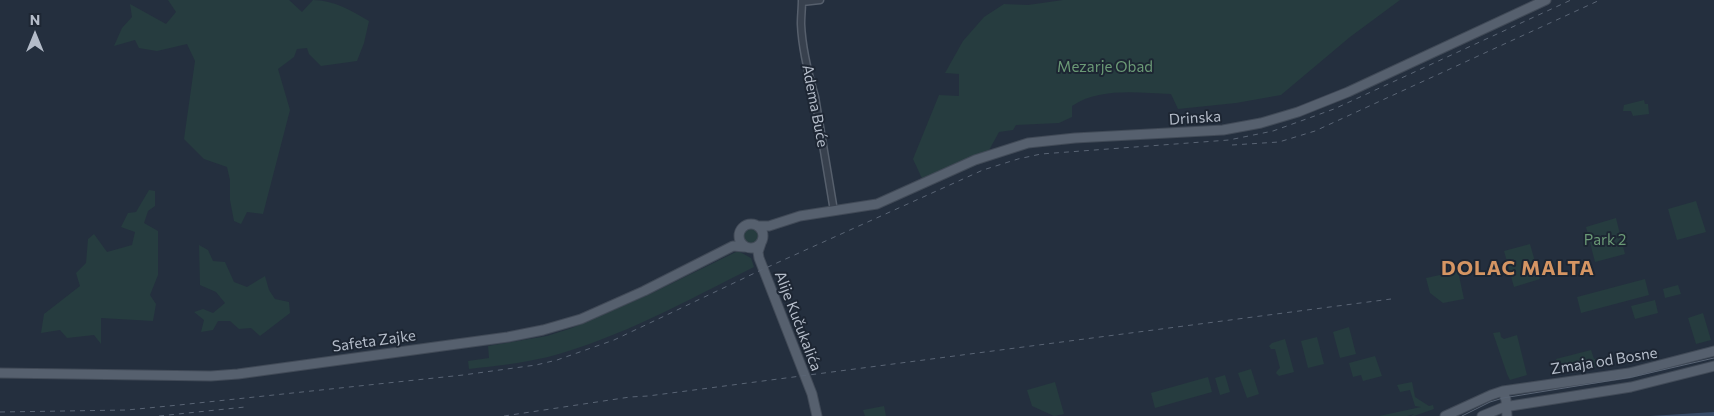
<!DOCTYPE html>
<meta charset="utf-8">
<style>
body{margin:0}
#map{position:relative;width:1714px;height:416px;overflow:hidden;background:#242f3e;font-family:Commissioner,sans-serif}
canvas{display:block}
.north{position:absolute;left:10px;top:10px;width:50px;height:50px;-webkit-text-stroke:4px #1d2633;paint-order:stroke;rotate:0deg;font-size:14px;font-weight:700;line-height:20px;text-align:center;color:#b4bcc9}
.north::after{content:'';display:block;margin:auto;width:18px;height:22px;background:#b4bcc9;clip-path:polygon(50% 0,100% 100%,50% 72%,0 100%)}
</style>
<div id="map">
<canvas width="1714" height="416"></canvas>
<div class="north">N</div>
</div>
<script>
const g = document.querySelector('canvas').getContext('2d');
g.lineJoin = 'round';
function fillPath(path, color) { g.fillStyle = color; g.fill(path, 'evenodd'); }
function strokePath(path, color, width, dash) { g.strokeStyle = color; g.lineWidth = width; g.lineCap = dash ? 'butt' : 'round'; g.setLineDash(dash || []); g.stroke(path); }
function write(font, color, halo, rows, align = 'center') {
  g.font = font + ' Commissioner,sans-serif'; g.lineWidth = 4; g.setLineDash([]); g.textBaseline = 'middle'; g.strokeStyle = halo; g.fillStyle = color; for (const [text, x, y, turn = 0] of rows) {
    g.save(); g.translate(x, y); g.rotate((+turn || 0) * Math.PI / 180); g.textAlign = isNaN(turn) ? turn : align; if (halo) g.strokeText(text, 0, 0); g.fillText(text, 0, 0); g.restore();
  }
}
const green = new Path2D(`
 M168 0H289L302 12 313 0C334 0 352 11 369 21L364 43 357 61 321 66 309 54 307 48 297 49 294 57 278 69 290 110 263 214 247 212 241 224 234 221 230 200V180L227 167 204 159 184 139 195 61 187 44 157 51 139 48 135 40 114 46 122 28 132 17 130 4 166 24 176 12Z
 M1063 0H1400L1350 37 1281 95 1236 103 1178 109 1171 94C1139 93 1100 87 1072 106V117L1059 123 1016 125 1013 130 999 132 982 163 925 185 913 159 939 95 959 96V74L945 73 963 41 984 17 1004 4 1028 5Z
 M1644 100 1645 104H1648L1649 114 1633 116 1631 111H1623L1624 105Z
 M149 190 155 191V206L148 211 144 223 158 231V275L150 295 156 304 153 321 101 318V344L94 335 67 338 60 330 41 333 44 314 80 286 76 273 86 263 88 239 94 234 107 252 132 245 135 232 121 227 128 213 136 212Z
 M1696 201 1706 232 1677 240 1668 209Z
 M1616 218 1625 254 1595 262 1586 227Z
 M743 237a8 8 0 1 1 16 0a8 8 0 1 1-16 0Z
 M1530 244 1540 279 1514 287 1504 251Z
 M199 245 208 250 213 261 225 262 234 282 247 287 265 276 269 290 275 299 289 302 290 313 260 336 251 328 239 329 230 321H218L213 330 201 332 204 320 194 312 203 309 213 313 225 303 216 292 200 285Z
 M738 251 751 258 754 267C688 300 620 338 548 357 522 363 496 366 469 369L468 361 489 358 488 346 547 336 572 328 648 295Z
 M1458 271 1464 299 1443 303 1430 293 1426 278Z
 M1645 279 1649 295 1581 313 1577 297Z
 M1678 285 1681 294 1665 298 1663 289Z
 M1655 300 1658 313 1635 319 1631 306Z
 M1703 313 1711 340 1696 344 1688 318Z
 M1349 327 1356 354 1340 358 1333 332Z
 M1500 332 1501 337 1504 339 1517 335 1527 375 1510 380 1507 374 1493 333Z
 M1317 337 1324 364 1308 368 1301 341Z
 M1285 339 1294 372 1279 376 1276 373 1277 371 1280 368 1275 349H1271L1269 346 1272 343Z
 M1591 350 1594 359 1602 357 1604 366 1561 372 1556 359Z
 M1375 356 1382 376 1363 381 1361 375 1353 377 1349 363Z
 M1251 369 1259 394 1247 398 1238 373Z
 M1225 375 1230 392 1220 395 1215 378Z
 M1208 377 1212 392 1155 408 1151 393Z
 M1055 382 1064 414 1054 416 1032 406 1027 390Z
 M1412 382 1415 397 1429 406 1433 405 1434 409 1414 416H1411L1414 414 1407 416H1379L1421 407 1415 406 1410 390 1400 392 1397 385Z
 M884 406 886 416H865L863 410Z`);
const water = new Path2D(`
 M1714 412V416H1650Z`);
const minor = new Path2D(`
 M802 0C802 8 801 16 801 24 802 48 808 73 815 97L834 211
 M802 2 820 0`);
const major = new Path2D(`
 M739 236a12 12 0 1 1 24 0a12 12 0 1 1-24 0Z
 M758 226H769L800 216 877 204 975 160 1028 143 1075 138 1223 130 1261 123 1298 112 1348 92 1546 0
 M761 243 758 252 759 258 812 394 817 416
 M0 373 211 376 238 374 508 337 543 330 581 319 644 291 733 246 744 247
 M1503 391 1506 400 1507 416
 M1445 416 1491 395 1503 391 1629 373 1714 351
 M1482 416 1504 407 1631 387 1714 366`);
const tram = new Path2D(`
 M1462 416 1490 402 1503 398 1632 377 1714 358`);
const rail = new Path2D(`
 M1232 145 1279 142 1315 131 1600 0
 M0 412 127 410 179 405 463 375 536 365 557 360 614 340 759 271 983 170 1018 159 1041 154 1229 140 1273 131 1334 109 1571 0
 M159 416 245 407
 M504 416 630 397 648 396 1391 299`);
const parkNames = [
 ["Mezarje Obad",1105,67],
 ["Park 2",1605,240]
];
const streetNames = [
 ["Adema Buće",815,106,79],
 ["Drinska",1195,118,-4],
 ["Alije Kučukalića",798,321,69],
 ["Safeta Zajke",374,341,-8],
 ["Zmaja od Bosne",1604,361,-9]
];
const districtNames = [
 ["DOLAC MALTA",1518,268]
];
fillPath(green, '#263c3f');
fillPath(water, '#394c67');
strokePath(minor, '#565f6c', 9);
strokePath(major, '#414a57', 11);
strokePath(minor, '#38414e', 6);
strokePath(major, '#56606e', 9);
strokePath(tram, '#5a6575', 1);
strokePath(rail, '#5a6575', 1, [5, 5]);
write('15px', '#6b9a76', '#1d2633', parkNames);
write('15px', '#b4bcc9', '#1d2633', streetNames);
g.letterSpacing = '1px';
write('bold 20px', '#d59563', '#1d2633', districtNames);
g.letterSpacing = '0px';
</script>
